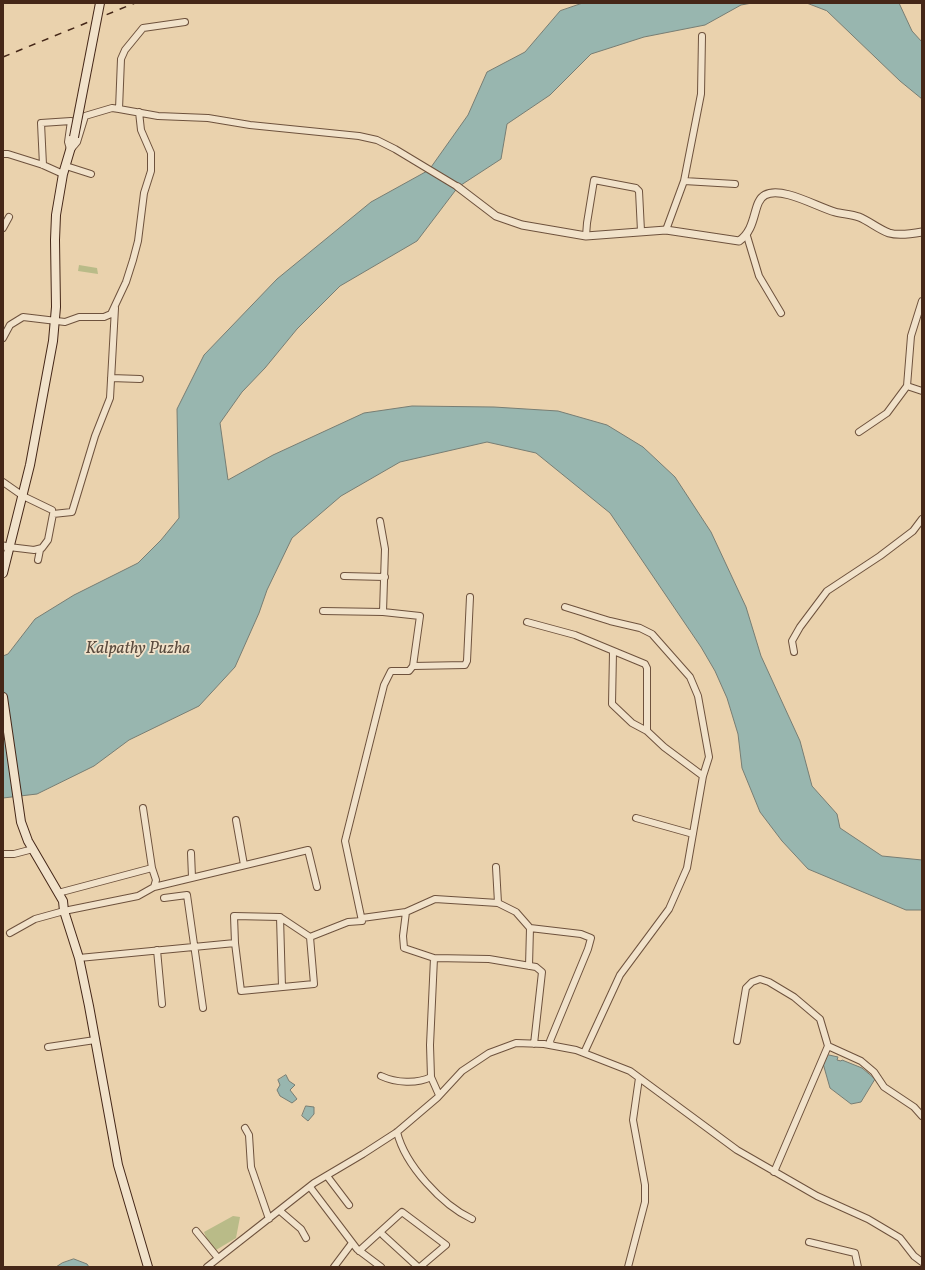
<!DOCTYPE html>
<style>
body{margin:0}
#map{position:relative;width:925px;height:1270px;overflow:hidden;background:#ead2ad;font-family:Vollkorn,serif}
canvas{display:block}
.frame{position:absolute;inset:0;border:4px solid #452718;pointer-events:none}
</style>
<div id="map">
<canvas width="925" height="1270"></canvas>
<div class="frame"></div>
</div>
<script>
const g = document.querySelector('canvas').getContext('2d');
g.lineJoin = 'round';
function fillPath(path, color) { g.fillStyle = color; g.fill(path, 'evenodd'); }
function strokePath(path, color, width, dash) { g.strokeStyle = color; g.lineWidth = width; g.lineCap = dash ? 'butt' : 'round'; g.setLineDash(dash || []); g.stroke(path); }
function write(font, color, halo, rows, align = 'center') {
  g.font = font + ' Vollkorn,serif'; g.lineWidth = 3.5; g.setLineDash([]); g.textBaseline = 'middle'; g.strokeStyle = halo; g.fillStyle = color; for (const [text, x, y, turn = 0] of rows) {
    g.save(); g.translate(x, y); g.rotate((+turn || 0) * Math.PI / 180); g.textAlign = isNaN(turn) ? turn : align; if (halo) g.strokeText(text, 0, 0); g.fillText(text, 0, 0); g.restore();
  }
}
const green = new Path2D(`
 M79 265 97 268 98 274 78 271Z
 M233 1216 240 1217 236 1238 216 1250 207 1240 204 1232Z`);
const water = new Path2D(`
 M583 3H752L741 5 705 25 644 37 591 54 550 95 507 124 501 159 458 187 417 241 340 286 297 329 265 368 242 392 220 423 228 480 273 455 364 413 412 406 494 407 558 411 607 425 643 447 675 477 711 532 746 607 761 656 800 741 812 786 837 814 840 828 882 856 922 860V910H906L808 869 782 841 760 812 742 768 738 734 727 698 715 671 701 647 610 513 536 453 487 442 400 462 341 496 292 538 267 590 259 613 235 667 199 706 129 740 94 766 37 794 3 798V656L8 654 35 619 74 595 138 563 161 540 179 518 177 409 204 355 277 279 371 202 429 170 468 115 487 72 525 52 560 11Z
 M807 3H899L912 31 922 42V99L900 81 827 11Z
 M829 1055 838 1057 837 1060 841 1061 842 1060 862 1068 875 1079 861 1102 851 1104 830 1088 822 1060Z
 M286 1075 289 1081 295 1085 290 1090 297 1099 292 1103 280 1096 277 1090 280 1085 278 1080Z
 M306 1106 314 1107V1114L308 1121 302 1116Z
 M74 1259 87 1264 89 1267H56L62 1263Z`);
const minor = new Path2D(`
 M119 109 121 59 125 50 143 28 185 22
 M72 148 77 142 85 116 112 108 119 109 158 116 208 118 250 125 359 136 377 140 395 149 458 187
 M3 154H8L43 165 63 174
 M43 165 41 123 71 121 68 142 70 149
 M66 166 91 174
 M684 181 735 184
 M3 228 9 217
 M666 230 684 181 701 94 702 36
 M586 236 587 223 594 180 636 188 639 191 641 231
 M747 236 759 276 781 313
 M3 338 10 325 23 317 65 322 79 317H104L111 314 126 282 133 260 138 241 144 193 151 171V153L141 130 139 112
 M111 378 140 379
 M907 386 922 391
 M859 432 887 413 907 386 911 336 922 301
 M3 482 23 496 52 510
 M380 521 385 549 383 612
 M9 547 34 550 42 548 48 540 53 514 72 512 95 436 110 398 115 308
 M38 560 40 550 42 548
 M344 576 385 577
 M565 607 610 621 640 628 652 634 690 677 698 696 709 757 703 776 687 868 669 909 620 975 584 1053
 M527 622 575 635 645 664 647 668V731
 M613 652 612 704 632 723 647 731 664 747 703 776
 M794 652 792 641 800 627 827 591 880 556 913 531 922 519
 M413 666 465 665 467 661 470 597
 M143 808 152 868 156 880 154 887
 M636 818 693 834
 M236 820 244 865
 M191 853 192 877
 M3 854H14L33 849
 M496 867 498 903
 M58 893 152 868
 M164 898 187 895 203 1008
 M406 912 403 936 404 948 434 958 489 959 536 967 542 972 534 1044
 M280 917 282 987
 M362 918 406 912 435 899 498 903 516 912 530 928 529 966
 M530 928 581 934 591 938 588 949 550 1041 551 1045
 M10 933 35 919 64 911 138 896 154 887 308 850 317 887
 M310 937 348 922 362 921 345 841 384 685 391 671H409L413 666 420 616 383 612 323 611
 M157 950 162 1004
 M79 958 235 943 241 991 314 984 310 937 280 917 234 916 235 943
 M737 1041 746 988 752 982 760 979 769 982 794 997 820 1019 828 1046 774 1172
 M828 1046 861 1061 874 1072 884 1087 914 1107 922 1116
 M48 1047 95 1040
 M381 1076C396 1083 417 1084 431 1077L439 1095
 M431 1077 430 1045 434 958
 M245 1128 249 1135 251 1167 269 1219
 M397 1132C405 1165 442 1205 472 1219
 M327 1176 349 1205
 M310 1187 357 1249 381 1267
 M280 1211 301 1229 306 1238
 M196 1231 218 1258
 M383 1235 418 1267
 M809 1242 855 1253 858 1267
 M359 1251 402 1212 446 1245 420 1267
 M207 1267 314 1183 363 1154 397 1132 437 1098 462 1071 489 1053 516 1043 544 1044 576 1050 630 1071 737 1150 817 1196 868 1219 900 1238 914 1256 922 1262
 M334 1267 352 1243
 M628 1267 645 1202V1185L633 1120 639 1078`);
const tertiary = new Path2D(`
 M458 187 496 216 522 225 586 236 666 230 739 241C758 228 752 202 765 195 782 186 817 207 835 212 842 214 851 214 859 217 869 221 878 229 889 233 899 236 911 234 922 232
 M3 546 9 547`);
const secondary = new Path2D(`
 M3 573 30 465 53 341 56 307 55 240 56 215 63 174 74 137
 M3 697 21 822 28 841 63 901 64 911 79 958 89 1006 118 1165 148 1267`);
const rail = new Path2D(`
 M3 57 135 3`);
const secondaryBridge = new Path2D(`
 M74 137 100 3`);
const waterNames = [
 ["Kalpathy Puzha",138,650]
];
fillPath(green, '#b9bb88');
fillPath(water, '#98b6af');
strokePath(water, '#777d73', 1);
strokePath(minor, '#6e523d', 8);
strokePath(tertiary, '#6e523d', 9);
strokePath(secondary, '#452718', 10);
strokePath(minor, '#f1e2ca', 6);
strokePath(tertiary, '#f1e2ca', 7);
strokePath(secondary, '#f1e2ca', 8);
strokePath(rail, '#452718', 1.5, [7, 7]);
strokePath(secondaryBridge, '#452718', 10, []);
strokePath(secondaryBridge, '#f1e2ca', 8);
write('italic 17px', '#5a4b3e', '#f1e2ca', waterNames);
</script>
